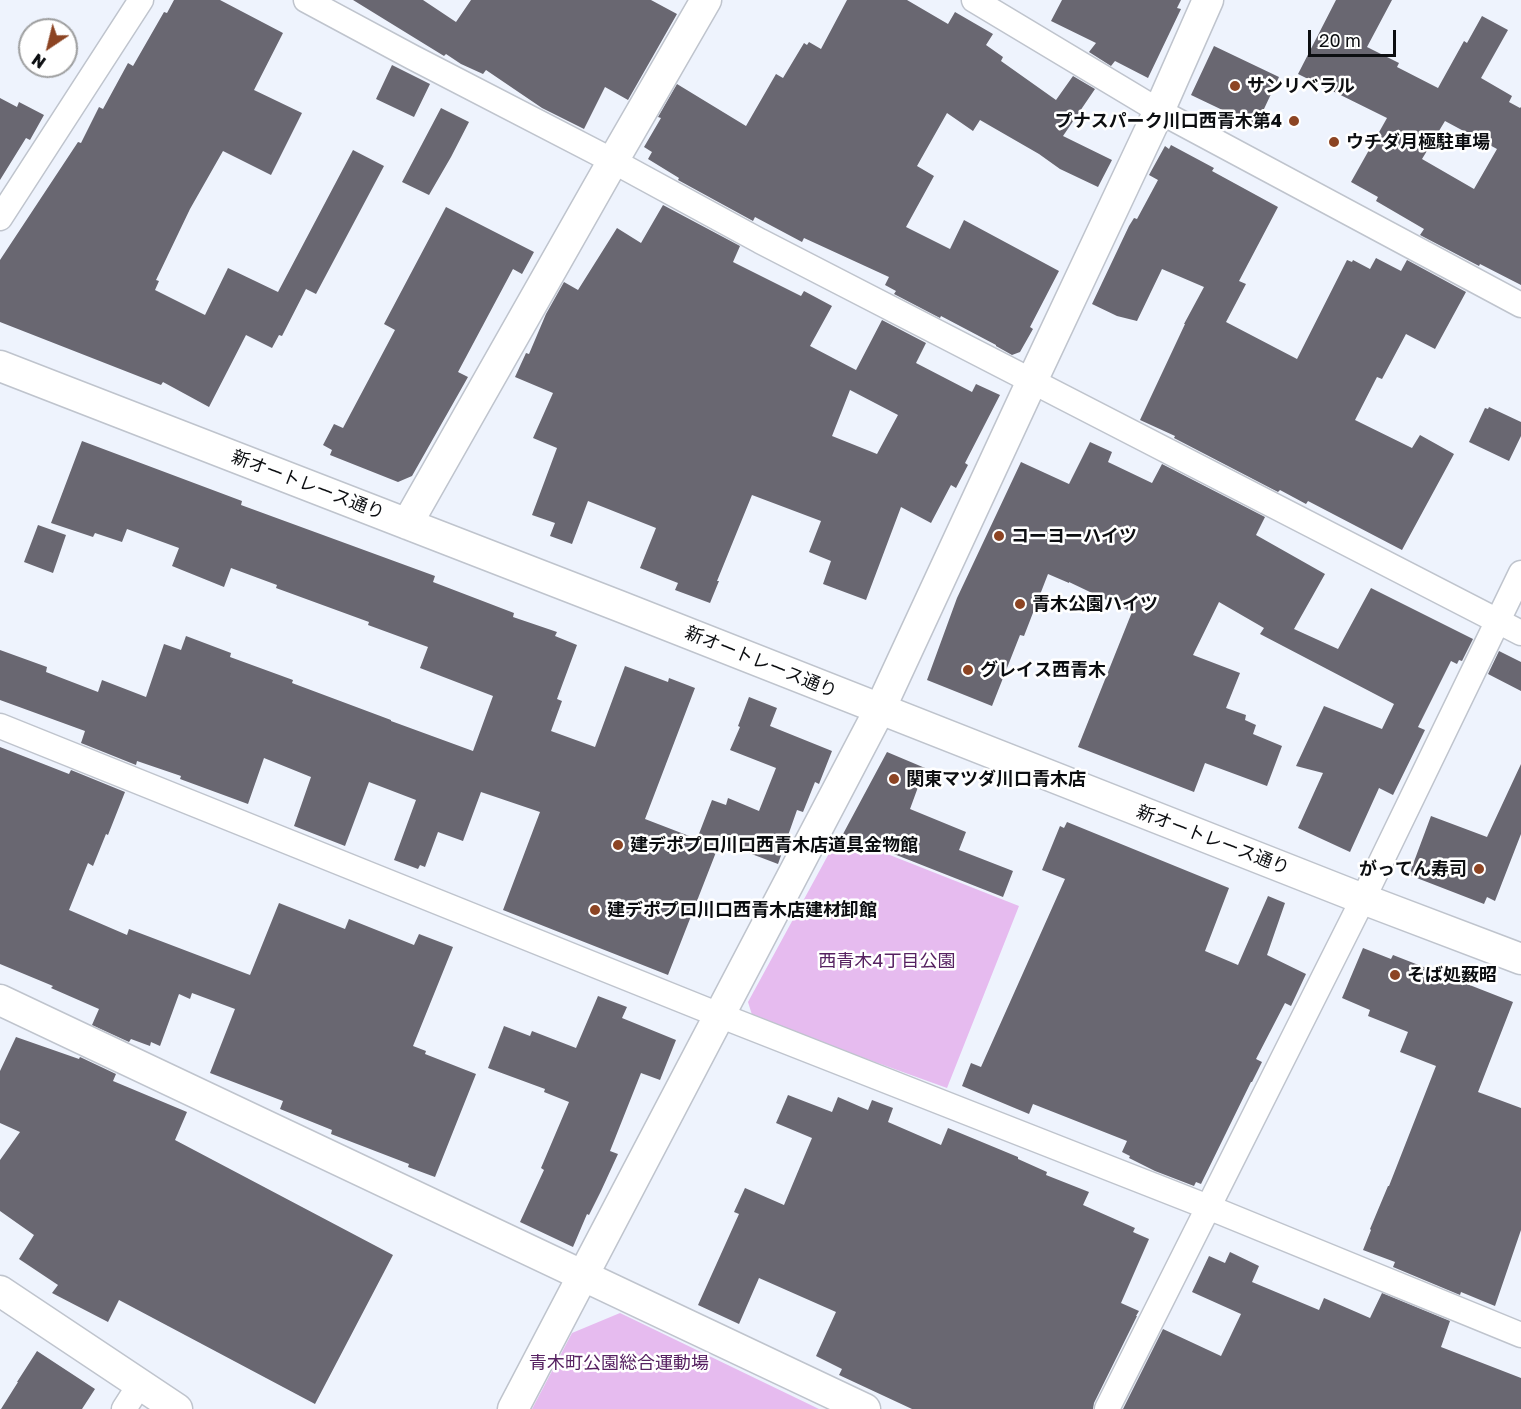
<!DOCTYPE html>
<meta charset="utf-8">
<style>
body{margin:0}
#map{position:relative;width:1521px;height:1409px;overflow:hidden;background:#eef3fd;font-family:"Golos Text",sans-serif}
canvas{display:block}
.north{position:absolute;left:18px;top:18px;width:60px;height:60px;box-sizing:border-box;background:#fff;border:2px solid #9e9fa0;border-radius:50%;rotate:215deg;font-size:16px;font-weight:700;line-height:24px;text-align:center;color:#0c0e11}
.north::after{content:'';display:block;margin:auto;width:21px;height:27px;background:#8c4423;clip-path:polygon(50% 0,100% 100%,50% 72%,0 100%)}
.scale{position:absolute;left:1308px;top:30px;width:88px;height:27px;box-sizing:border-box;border:3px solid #0c0e11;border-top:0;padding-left:8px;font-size:18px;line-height:21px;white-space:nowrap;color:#0c0e11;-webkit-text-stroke:4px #fff;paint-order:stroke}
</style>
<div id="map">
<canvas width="1521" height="1409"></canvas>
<div class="north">N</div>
<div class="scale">20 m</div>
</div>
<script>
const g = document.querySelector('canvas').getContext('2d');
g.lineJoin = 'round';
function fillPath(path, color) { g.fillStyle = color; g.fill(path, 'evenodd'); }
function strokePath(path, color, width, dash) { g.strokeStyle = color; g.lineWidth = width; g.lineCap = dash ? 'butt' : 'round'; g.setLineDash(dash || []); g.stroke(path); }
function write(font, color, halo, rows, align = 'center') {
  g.font = font + ' "Golos Text","Noto Sans JP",sans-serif'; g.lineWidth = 5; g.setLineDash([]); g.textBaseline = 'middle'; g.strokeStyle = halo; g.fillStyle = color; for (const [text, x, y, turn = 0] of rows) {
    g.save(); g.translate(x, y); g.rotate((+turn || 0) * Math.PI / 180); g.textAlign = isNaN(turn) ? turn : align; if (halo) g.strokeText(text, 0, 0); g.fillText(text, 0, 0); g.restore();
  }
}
const green = new Path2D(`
 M839 835 1019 906 947 1088 753 1018 748 1002Z
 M620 1313 819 1409H532L572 1333Z`);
const building = new Path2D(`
 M174 0H220L283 33 254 90 302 113 271 175 223 151 190 209 156 280 159 281 155 290 205 315 228 268 278 292 353 150 384 166 316 294 306 289 282 336 279 335 272 348 246 335 209 407 163 382 161 385 0 322V260L78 142 81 143 99 107 103 109 128 63 133 66 164 12 167 13Z
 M353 0H423L456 22 471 0H651L677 14 628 100 605 87 584 129 542 108 486 70 483 74 461 64 446 54 444 56Z
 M847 0H907L948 24 955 12 993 34 986 45 1003 57 1001 61 1056 100 1073 76 1095 89 1063 136 1112 160 1098 187 1060 169 1039 154 980 120 973 131 947 113 917 166 934 176 906 227 950 249 964 220 1059 271 1030 327 1033 329 1020 352 1012 355 996 346V345L941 316 940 318 894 294 896 291 885 285 889 277 804 238 802 242 755 217 753 221 678 180 679 178 648 159 652 152 644 147 661 118 658 117 677 84 746 126 776 74 783 78 804 43 807 45 809 42 821 49Z
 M1062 0H1181L1177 8 1181 9 1148 78 1115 61 1111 66 1089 52 1096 43 1051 21Z
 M1336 0H1392L1367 47 1399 63 1397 67 1438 88 1464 41 1467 43 1482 16 1508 30 1481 78 1512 96 1509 102 1520 108 1521 107V285L1480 264 1479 266 1420 235 1424 229 1376 201 1378 197 1351 182 1387 118 1298 74ZM1445 121 1497 149 1474 189 1422 159Z
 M1214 46 1279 77 1256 126 1191 95Z
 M392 65 430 84 414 117 376 99Z
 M0 98 17 107 19 102 44 115 30 140 26 138 0 180Z
 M441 108 469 122 451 157 429 195 402 182Z
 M1171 145 1214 168 1212 171 1278 207 1239 281 1246 284 1226 322 1297 359 1347 260 1352 262 1353 260 1370 269 1376 258 1401 271 1407 260 1466 292 1435 349 1406 334 1382 379 1377 377 1355 420 1412 448 1420 435 1454 454 1402 550 1308 501 1306 504 1280 490 1278 492 1174 438 1175 436 1140 420 1185 324H1184L1204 287 1162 269 1137 321 1117 316 1092 304 1129 226 1134 218 1137 219 1158 180 1149 175 1165 146 1169 149Z
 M663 205 740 246 733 262 801 296 804 291 832 306 810 346 856 370 882 320 926 343 916 363 972 392 976 384 1000 395 965 463 968 465 956 488 951 485 931 523 901 507 866 600 823 584 831 561 809 552 821 521 752 495 717 581H719L710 603 675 590 678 583 640 568 656 528 588 501 572 544 550 536 555 523 532 515 557 448 533 438 553 393 515 377 526 353 529 354 546 314 564 282 578 290 617 228 641 243ZM850 390 898 415 877 454 832 436Z
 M446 207 534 252 522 274 513 269 458 372 468 377 412 476 398 482 330 455 332 450 323 445 334 424 343 428 395 330 384 324Z
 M1489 407 1521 422V436L1509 461 1469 442 1485 408 1488 409Z
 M82 441 242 501 241 505 435 576 433 582 514 613 513 617 557 632 555 636 577 645 557 699 562 701 551 731 595 747 625 666 668 682 669 678 695 688 645 819 697 839 712 800 726 805 728 798 759 811 776 768 730 750 740 727 738 726 749 697 777 708 770 726 832 751 819 784 815 782 803 812 797 810 778 864 720 842 668 975 503 910 540 812 481 792 463 841 438 832 425 867 420 865 418 869 394 860 416 800 369 782 345 846 294 826 311 777 264 758 248 804 180 779 181 776 137 761 136 765 81 743 85 731 0 700V650L47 667 46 672 98 692 102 680 146 697 164 644 181 650 186 636 231 653 230 657 293 680 292 683 391 720V721L473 751 493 696 420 668 428 647 368 625 369 622 276 588 277 585 231 568 224 587 172 566 179 548 127 529 122 542 95 533 93 537 51 523Z
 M1090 442 1112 452 1108 462 1152 483 1162 464 1265 517 1256 535 1325 574 1294 629 1338 649 1371 588 1473 639 1462 661 1459 660 1457 664 1451 661 1418 727 1425 730 1393 795 1379 788 1350 852 1298 828 1323 773 1296 766 1324 706 1382 729 1394 704 1260 634 1264 628 1219 602 1193 655 1240 673 1226 708 1246 715 1245 720 1256 725 1253 734 1282 746 1267 786 1205 763 1194 792 1078 747 1132 612 1069 582V583L1048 574 1024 636 1020 635 992 706 927 680 957 598 1021 462 1069 484Z
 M38 525 66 535 53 573 24 562Z
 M1499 651 1521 662V691L1488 674Z
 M0 747 69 774 71 770 125 792 108 835 106 834 93 866 88 863 69 910 127 935 129 929 250 975 279 903 345 929 349 919 414 945 419 934 453 947 413 1046 426 1051 425 1054 476 1074 435 1177 408 1167 409 1164 331 1134 332 1130 280 1109 283 1101 210 1073 235 1009 192 993 190 999 179 994 160 1046 151 1042 150 1046 131 1039 129 1042 92 1025 99 1009 51 988 53 986 0 964Z
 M887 752 925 768 910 809 966 832 959 850 1013 871 1003 897 843 834Z
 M1521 764V834L1495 901 1487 897 1484 904 1409 875 1431 816 1487 837Z
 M1067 822 1229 888 1205 951 1238 965 1268 896 1285 903 1267 955 1306 974 1291 1006 1285 1003 1256 1059 1262 1062 1252 1082H1251L1201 1184 1196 1182 1194 1186 1155 1171 1129 1158 1130 1156 1122 1152 1127 1141 1033 1104 1029 1114 962 1086 971 1063 981 1067 1065 879 1042 870 1060 826 1064 828Z
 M1363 948 1391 959 1393 955 1513 1002 1478 1092 1521 1108V1230L1495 1306 1461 1292 1460 1295 1393 1267 1395 1262 1363 1250 1371 1230 1370 1229 1388 1186H1389L1436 1066 1400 1052 1408 1032 1368 1016 1370 1010 1342 998Z
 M598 996 627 1007 622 1018 676 1040 660 1080 641 1073 610 1151 618 1154 601 1191 589 1215 587 1214 573 1247 520 1222 544 1170 541 1168 569 1102 544 1092 545 1089 488 1068 504 1026 530 1036 532 1031 576 1048Z
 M16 1037 79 1059 80 1057 116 1074 113 1081 187 1112 175 1140 393 1255 315 1404 119 1300 108 1322 52 1293 58 1285 19 1259 34 1235 0 1211V1160L20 1132 0 1123V1071Z
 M788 1095 832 1112 838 1097 868 1110 872 1100 893 1108 888 1122 941 1145 948 1128 1018 1157V1159L1047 1172 1046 1175 1089 1192 1083 1205 1135 1228 1133 1232 1149 1239 1121 1303 1139 1311 1136 1316H1137L1094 1403 1093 1409H912L839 1375 842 1369 816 1356 836 1312 759 1278 739 1324 698 1305 739 1214 734 1212 745 1188 784 1205 812 1138 776 1123Z
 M1230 1252 1259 1266 1252 1282 1319 1310 1324 1298 1370 1318 1382 1293 1450 1321 1441 1347 1521 1378V1409H1123L1163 1329 1221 1356 1241 1314 1192 1292 1209 1256 1225 1263Z
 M37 1351 95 1389 82 1409H1L18 1382H17Z`);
const minor = new Path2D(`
 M306 0 412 57 613 161 760 241 1521 633
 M974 0 1159 111 1521 305
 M0 218 141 0
 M0 726 719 1015 1208 1207 1521 1335
 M124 1409 140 1384
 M1107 1409 1363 899 1521 573`);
const tertiary = new Path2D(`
 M0 366 619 606 1363 899 1521 959
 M407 524 613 161 706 0
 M0 1000 865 1409
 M0 1291 177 1409
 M513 1409 880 709 1032 381 1159 111 1208 0`);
const markers = [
 [1235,86,6,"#8c4423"],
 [1294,121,6,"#8c4423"],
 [1334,142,6,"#8c4423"],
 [999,536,6,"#8c4423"],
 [1020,604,6,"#8c4423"],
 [968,670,6,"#8c4423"],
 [894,779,6,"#8c4423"],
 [618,845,6,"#8c4423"],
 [1479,869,6,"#8c4423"],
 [595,910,6,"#8c4423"],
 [1395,975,6,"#8c4423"]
];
const poiNames = [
 ["サンリベラル",1247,86],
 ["プナスパーク川口西青木第4",1282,121,"right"],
 ["ウチダ月極駐車場",1346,142],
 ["コーヨーハイツ",1011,536],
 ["青木公園ハイツ",1032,604],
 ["グレイス西青木",980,670],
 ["関東マツダ川口青木店",906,779],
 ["建デポプロ川口西青木店道具金物館",630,845],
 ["がってん寿司",1467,869,"right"],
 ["建デポプロ川口西青木店建材卸館",607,910],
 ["そば処薮昭",1407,975]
];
const streetNames = [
 ["新オートレース通り",308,485,21],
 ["新オートレース通り",761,662,22],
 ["新オートレース通り",1213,840,21]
];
const parkNames = [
 ["西青木4丁目公園",887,961],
 ["青木町公園総合運動場",619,1363]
];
fillPath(green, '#e6bbef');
fillPath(building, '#696771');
strokePath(minor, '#bfc4cd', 27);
strokePath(tertiary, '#bfc4cd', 33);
strokePath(minor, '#fff', 24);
strokePath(tertiary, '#fff', 30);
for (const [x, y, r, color] of markers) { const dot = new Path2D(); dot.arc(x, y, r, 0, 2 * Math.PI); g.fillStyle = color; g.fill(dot); strokePath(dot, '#fff', 2); }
write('bold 18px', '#0c0e11', '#fff', poiNames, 'left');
write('18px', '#0c0e11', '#fff', streetNames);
write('18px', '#562161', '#fff', parkNames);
</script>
